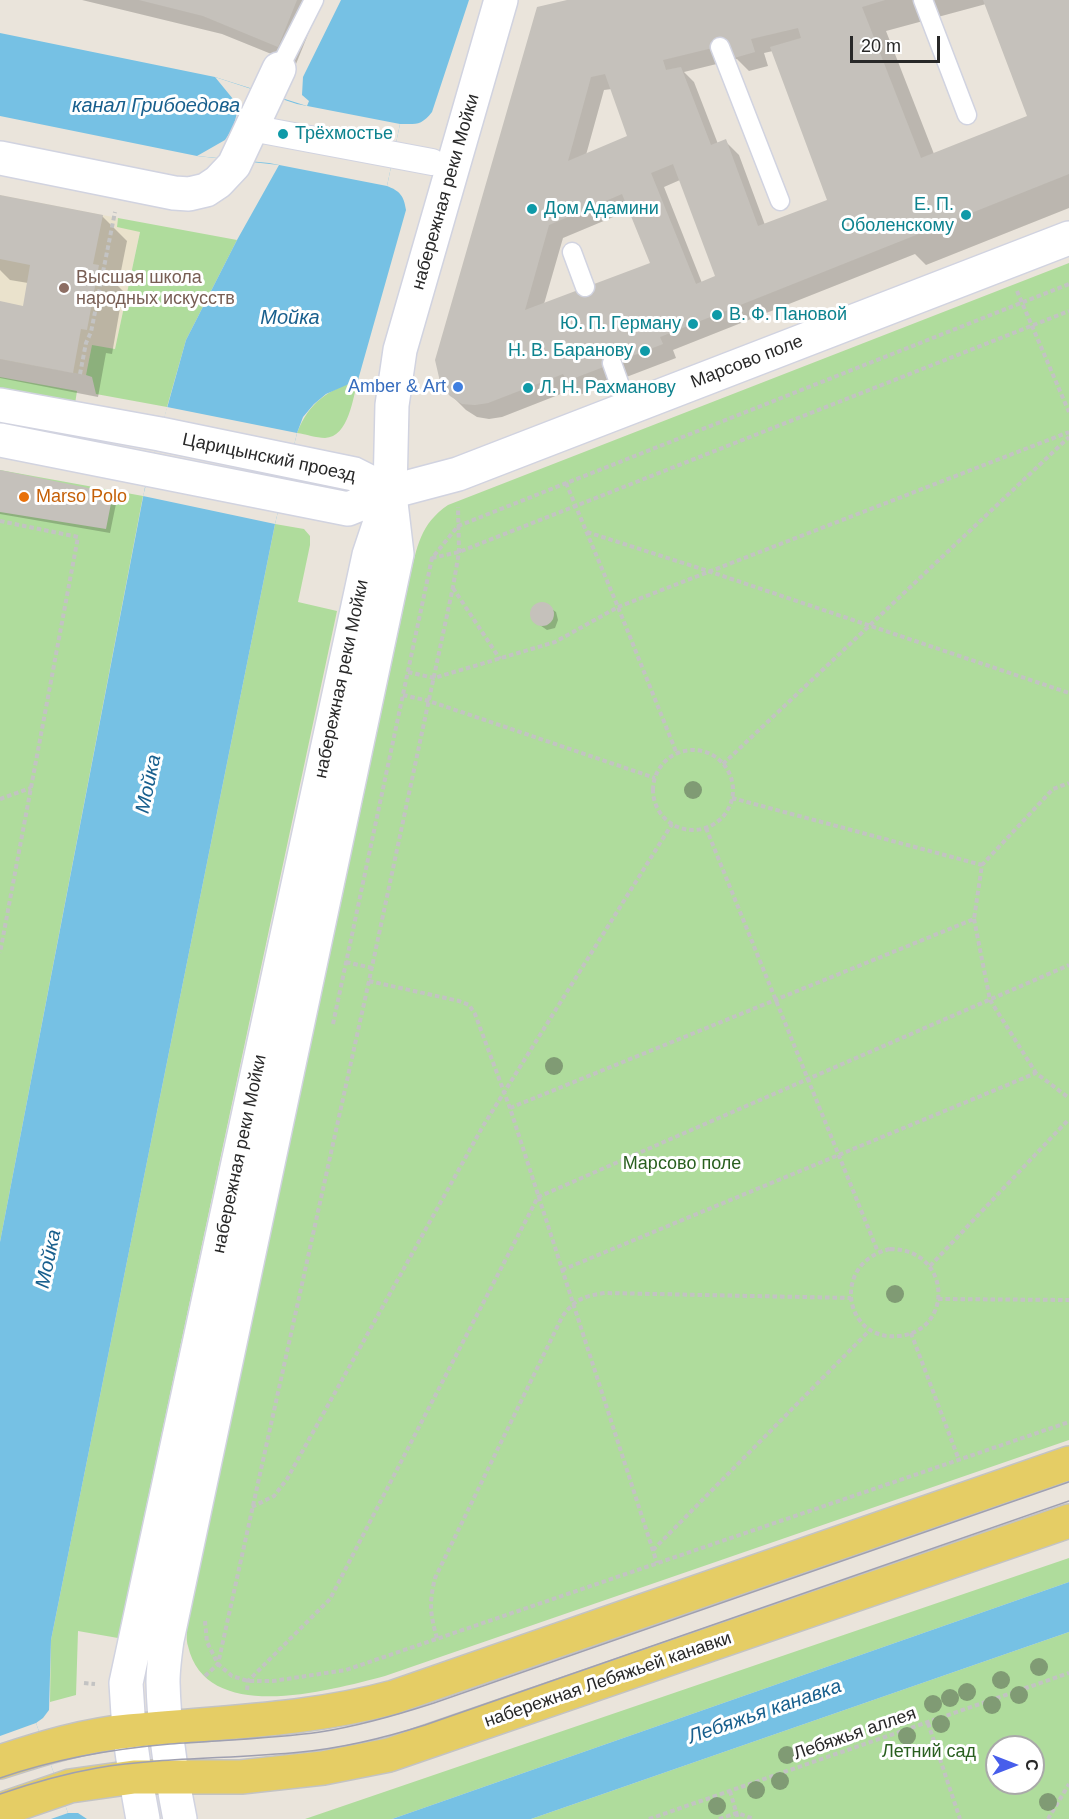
<!DOCTYPE html>
<meta charset="utf-8">
<style>
body{margin:0}
#map{position:relative;width:1069px;height:1819px;overflow:hidden;background:#eae4db;font-family:Arial,sans-serif}
canvas{display:block}
.north{position:absolute;left:985px;top:1735px;width:60px;height:60px;box-sizing:border-box;background:#fff;border:2px solid #a9a9a9;border-radius:50%;rotate:90deg;font-size:16px;font-weight:700;line-height:24px;text-align:center;color:#282828}
.north::after{content:'';display:block;margin:auto;width:21px;height:27px;background:#475eeb;clip-path:polygon(50% 0,100% 100%,50% 72%,0 100%)}
.scale{position:absolute;left:850px;top:36px;width:90px;height:27px;box-sizing:border-box;border:3px solid #282828;border-top:0;padding-left:8px;font-size:18px;line-height:21px;white-space:nowrap;color:#282828;-webkit-text-stroke:4px #fff;paint-order:stroke}
</style>
<div id="map">
<canvas width="1069" height="1819"></canvas>
<div class="north">С</div>
<div class="scale">20 m</div>
</div>
<script>
const g = document.querySelector('canvas').getContext('2d');
g.lineJoin = 'round';
function fillPath(path, color) { g.fillStyle = color; g.fill(path, 'evenodd'); }
function strokePath(path, color, width, dash) { g.strokeStyle = color; g.lineWidth = width; g.lineCap = dash ? 'butt' : 'round'; g.setLineDash(dash || []); g.stroke(path); }
function write(font, color, halo, rows, align = 'center') {
  g.font = font + ' Arial,sans-serif'; g.lineWidth = 6; g.setLineDash([]); g.textBaseline = 'middle'; g.strokeStyle = halo; g.fillStyle = color; for (const [text, x, y, turn = 0] of rows) {
    g.save(); g.translate(x, y); g.rotate((+turn || 0) * Math.PI / 180); g.textAlign = isNaN(turn) ? turn : align; if (halo) g.strokeText(text, 0, 0); g.fillText(text, 0, 0); g.restore();
  }
}
const education = new Path2D(`
 M0 195 118 218 117 227 140 231 115 349 92 346 86 375 0 359Z`);
const green = new Path2D(`
 M118 218 237 240 186 340 167 407 96 394 92 377 86 375 92 345 115 349 140 232 117 227Z
 M1069 263V1440L385 1676C331 1690 206 1726 188 1646 186 1640 187 1633 187 1628L410 577C417 547 420 524 448 505Z
 M0 377 77 391 75 404 0 388Z
 M358 380C353 397 349 437 325 438 316 438 306 434 297 433 309 402 328 390 358 380Z
 M0 470 143 496 0 1242Z
 M275 524 304 529 310 536V545L298 602 337 611 118 1638 78 1631 76 1695 50 1702 51 1640Z
 M1069 1558V1582L392 1819H305Z
 M1069 1632V1819H531ZM997 1747H1033V1783H997Z`);
const water = new Path2D(`
 M341 0H469L432 112C421 126 416 124 400 124L387 186C400 191 404 196 406 210L358 380 326 394 314 404 303 417 297 433 275 524 51 1640 49 1710 43 1718 36 1723 68 1813H78L87 1819H0V1242L145 487 186 340 237 240 279 165 197 156 0 116V33L215 77 307 106 309 101 302 95 303 77Z
 M1069 1582V1632L531 1819H392Z`);
const pier = new Path2D(`
 M215 77 297 104 400 124 387 186 269 163 197 156 225 140 233 128 237 113 233 99Z
 M167 407 297 433 275 524 143 496Z
 M36 1723 68 1813 51 1819H0V1736Z`);
const shadow = new Path2D(`
 M82 0H322L296 64 222 34Z
 M573 0H1069V208L926 265 915 254 673 350 676 358 582 394 576 388 502 417 489 419 477 417 466 410 451 395ZM986 4 1029 117 934 154 886 31ZM773 51 829 201 765 225 739 155 725 141 718 144 694 82 684 72 737 59 749 71 768 66 764 53ZM612 89 629 137 586 155 604 90ZM680 180 717 277 702 283 664 187ZM630 210 652 264 544 304 563 238Z
 M0 197 102 216 127 241 118 286 123 291 112 354 106 353 98 397 0 378V303L24 308 28 283 10 280 0 270Z
 M0 472 113 494 117 499 110 533 0 514Z
 M543 603 556 612 558 620 555 628 547 630 534 621 531 613 535 605Z`);
const building = new Path2D(`
 M139 0H297L278 47 203 16Z
 M567 0H885L862 7 921 158 1027 116 983 0H1069V174L660 337 663 344 567 381 563 374 488 403 475 405 462 404 450 396 441 386 435 360 537 7ZM798 28 801 38 770 47 827 200 758 226 726 139 711 145 681 67 666 70 663 60 729 44 734 58 755 52 751 39ZM605 74 627 136 568 161 591 77ZM673 164 715 276 696 284 651 173ZM622 194 650 263 525 310 549 225Z
 M0 195 103 215 93 264 99 265 87 330 81 329 73 373 0 359V301L23 306 30 265 0 259Z
 M0 470 113 493 106 529 0 512Z
 M530 614a12 12 0 1 1 24 0a12 12 0 1 1-24 0Z`);
const path = new Path2D(`
 M1017 291 1069 412
 M80 374 86 343 91 332 115 212
 M566 483 618 607 677 754
 M0 521 78 537 0 953
 M587 532 708 571 1069 693
 M432 558 459 552 1069 311
 M453 588 500 659
 M408 672 434 678 555 642 618 607 1069 432
 M403 695 429 701 655 778
 M653 790a40 40 0 1 1 80 0a40 40 0 1 1-80 0Z
 M723 764 1069 437
 M732 798 982 865
 M0 799 31 788
 M706 828 878 1252
 M974 919 990 1000 1036 1073
 M346 962 372 968
 M369 981 459 1001 469 1005 475 1014 510 1108 657 1563
 M333 1024 432 558 458 526 1069 284
 M510 1108 974 919 982 865 1053 789 1069 783
 M890 1249C952 1249 954 1331 899 1336 844 1342 830 1263 890 1249Z
 M930 1266 1069 1119
 M562 1270 1036 1073 1069 1098
 M938 1299 1069 1300
 M911 1333 959 1460
 M252 1507 274 1496 287 1479 483 1126 672 824
 M653 1550 869 1331
 M205 1621 207 1642 218 1664 232 1676 248 1681H273L346 1670 1069 1422
 M437 1638C430 1614 429 1603 435 1578L562 1317C575 1299 584 1296 605 1293L851 1298
 M205 1676 218 1664 369 981 453 587 459 552 458 507
 M84 1683 95 1684
 M247 1690 248 1681 330 1599 538 1197 1069 965
 M928 1723 960 1819
 M730 1791 738 1819
 M649 1819 1069 1673
 M719 1819 737 1813 754 1819
 M1048 1819 1069 1784`);
const service = new Path2D(`
 M923 0 967 115
 M720 47 780 201
 M279 69 314 0
 M572 252 585 287
 M612 363 628 408`);
const pedestrian = new Path2D(`
 M251 128 432 162`);
const minor = new Path2D(`
 M501 0 400 350 392 405 390 492 458 474 1069 238
 M0 158 174 193 189 194 206 190 218 182 234 165 279 69`);
const secondary = new Path2D(`
 M0 405 160 434 354 474 390 492
 M0 440 348 509 390 492
 M143 1819C134 1774 128 1730 126 1683L369 555 390 492
 M180 1819C171 1774 164 1728 163 1682 163 1668 165 1654 167 1640L397 554 391 503`);
const primary = new Path2D(`
 M0 1762C42 1748 85 1735 129 1731 218 1722 307 1721 394 1697L1069 1463
 M0 1810 70 1786 134 1777H241L323 1768 389 1755 1069 1521`);
const tram = new Path2D(`
 M0 1778C55 1759 111 1749 170 1744 220 1740 270 1739 320 1732 359 1726 397 1715 434 1703L1069 1482
 M0 1794C32 1783 63 1774 97 1768 164 1757 233 1759 301 1752 343 1748 384 1738 425 1725L1069 1501`);
const trees = [
 [693,790],
 [554,1066],
 [895,1294],
 [1039,1667],
 [1001,1680],
 [967,1692],
 [1019,1695],
 [950,1698],
 [933,1704],
 [992,1705],
 [941,1724],
 [907,1736],
 [787,1755],
 [780,1781],
 [756,1790],
 [1048,1802],
 [717,1806]
];
const markers = [
 [283,134,6,"#0f9aa8"],
 [532,209,6,"#0f9aa8"],
 [966,215,6,"#0f9aa8"],
 [64,288,6,"#8d6e63"],
 [717,315,6,"#0f9aa8"],
 [693,324,6,"#0f9aa8"],
 [645,351,6,"#0f9aa8"],
 [458,387,6,"#3f7fe0"],
 [528,388,6,"#0f9aa8"],
 [24,497,6,"#e8710a"]
];
const cultureNames = [
 ["Трёхмостье",295,134],
 ["Е. П.",954,205,"right"],
 ["Оболенскому",954,226,"right"],
 ["Дом Адамини",544,209],
 ["В. Ф. Пановой",729,315],
 ["Ю. П. Герману",681,324,"right"],
 ["Н. В. Баранову",633,351,"right"],
 ["Л. Н. Рахманову",540,388]
];
const streetNames = [
 ["набережная реки Мойки",446,192,-74],
 ["Марсово поле",747,362,-21],
 ["Царицынский проезд",269,458,12],
 ["набережная реки Мойки",342,679,-78],
 ["набережная реки Мойки",240,1154,-78],
 ["набережная Лебяжьей канавки",608,1680,-19],
 ["Лебяжья аллея",855,1734,-19]
];
const educationNames = [
 ["Высшая школа",76,278],
 ["народных искусств",76,299]
];
const shopNames = [
 ["Amber & Art",446,387]
];
const foodNames = [
 ["Marso Polo",36,497]
];
const parkNames = [
 ["Марсово поле",682,1164],
 ["Летний сад",929,1752]
];
const waterNames = [
 ["канал Грибоедова",156,106],
 ["Мойка",290,318],
 ["Мойка",149,784,-78],
 ["Мойка",49,1259,-78],
 ["Лебяжья канавка",765,1712,-19]
];
fillPath(education, '#eae2cc');
fillPath(green, '#afdc9c');
fillPath(water, '#76c1e4');
fillPath(pier, '#eae4db');
fillPath(shadow, '#0003');
fillPath(building, '#c5c1bb');
strokePath(service, '#d1d3e0', 21);
strokePath(pedestrian, '#d1d3e0', 28);
strokePath(minor, '#d1d3e0', 36);
strokePath(secondary, '#d1d3e0', 36);
strokePath(primary, '#c3c3c3', 36);
strokePath(path, '#c3c3c3', 4, [4.5, 3]);
strokePath(service, '#fff', 18);
strokePath(pedestrian, '#fff', 26);
strokePath(minor, '#fff', 33);
strokePath(secondary, '#fff', 33);
strokePath(primary, '#e5cd65', 33);
strokePath(tram, '#9fa0b1', 1.5);
g.fillStyle = '#809b74';
for (const [x, y] of trees) { g.beginPath(); g.arc(x, y, 9, 0, 2 * Math.PI); g.fill(); }
for (const [x, y, r, color] of markers) { const dot = new Path2D(); dot.arc(x, y, r, 0, 2 * Math.PI); g.fillStyle = color; g.fill(dot); strokePath(dot, '#fff', 2); }
write('18px', '#0d838f', '#fff', cultureNames, 'left');
write('18px', '#282828', '#fff', streetNames);
write('18px', '#785e54', '#fff', educationNames, 'left');
write('18px', '#366cbe', '#fff', shopNames, 'right');
write('18px', '#c56008', '#fff', foodNames, 'left');
write('18px', '#295f1f', '#fff', parkNames);
write('italic 20px', '#185f8d', '#fff', waterNames);
</script>
